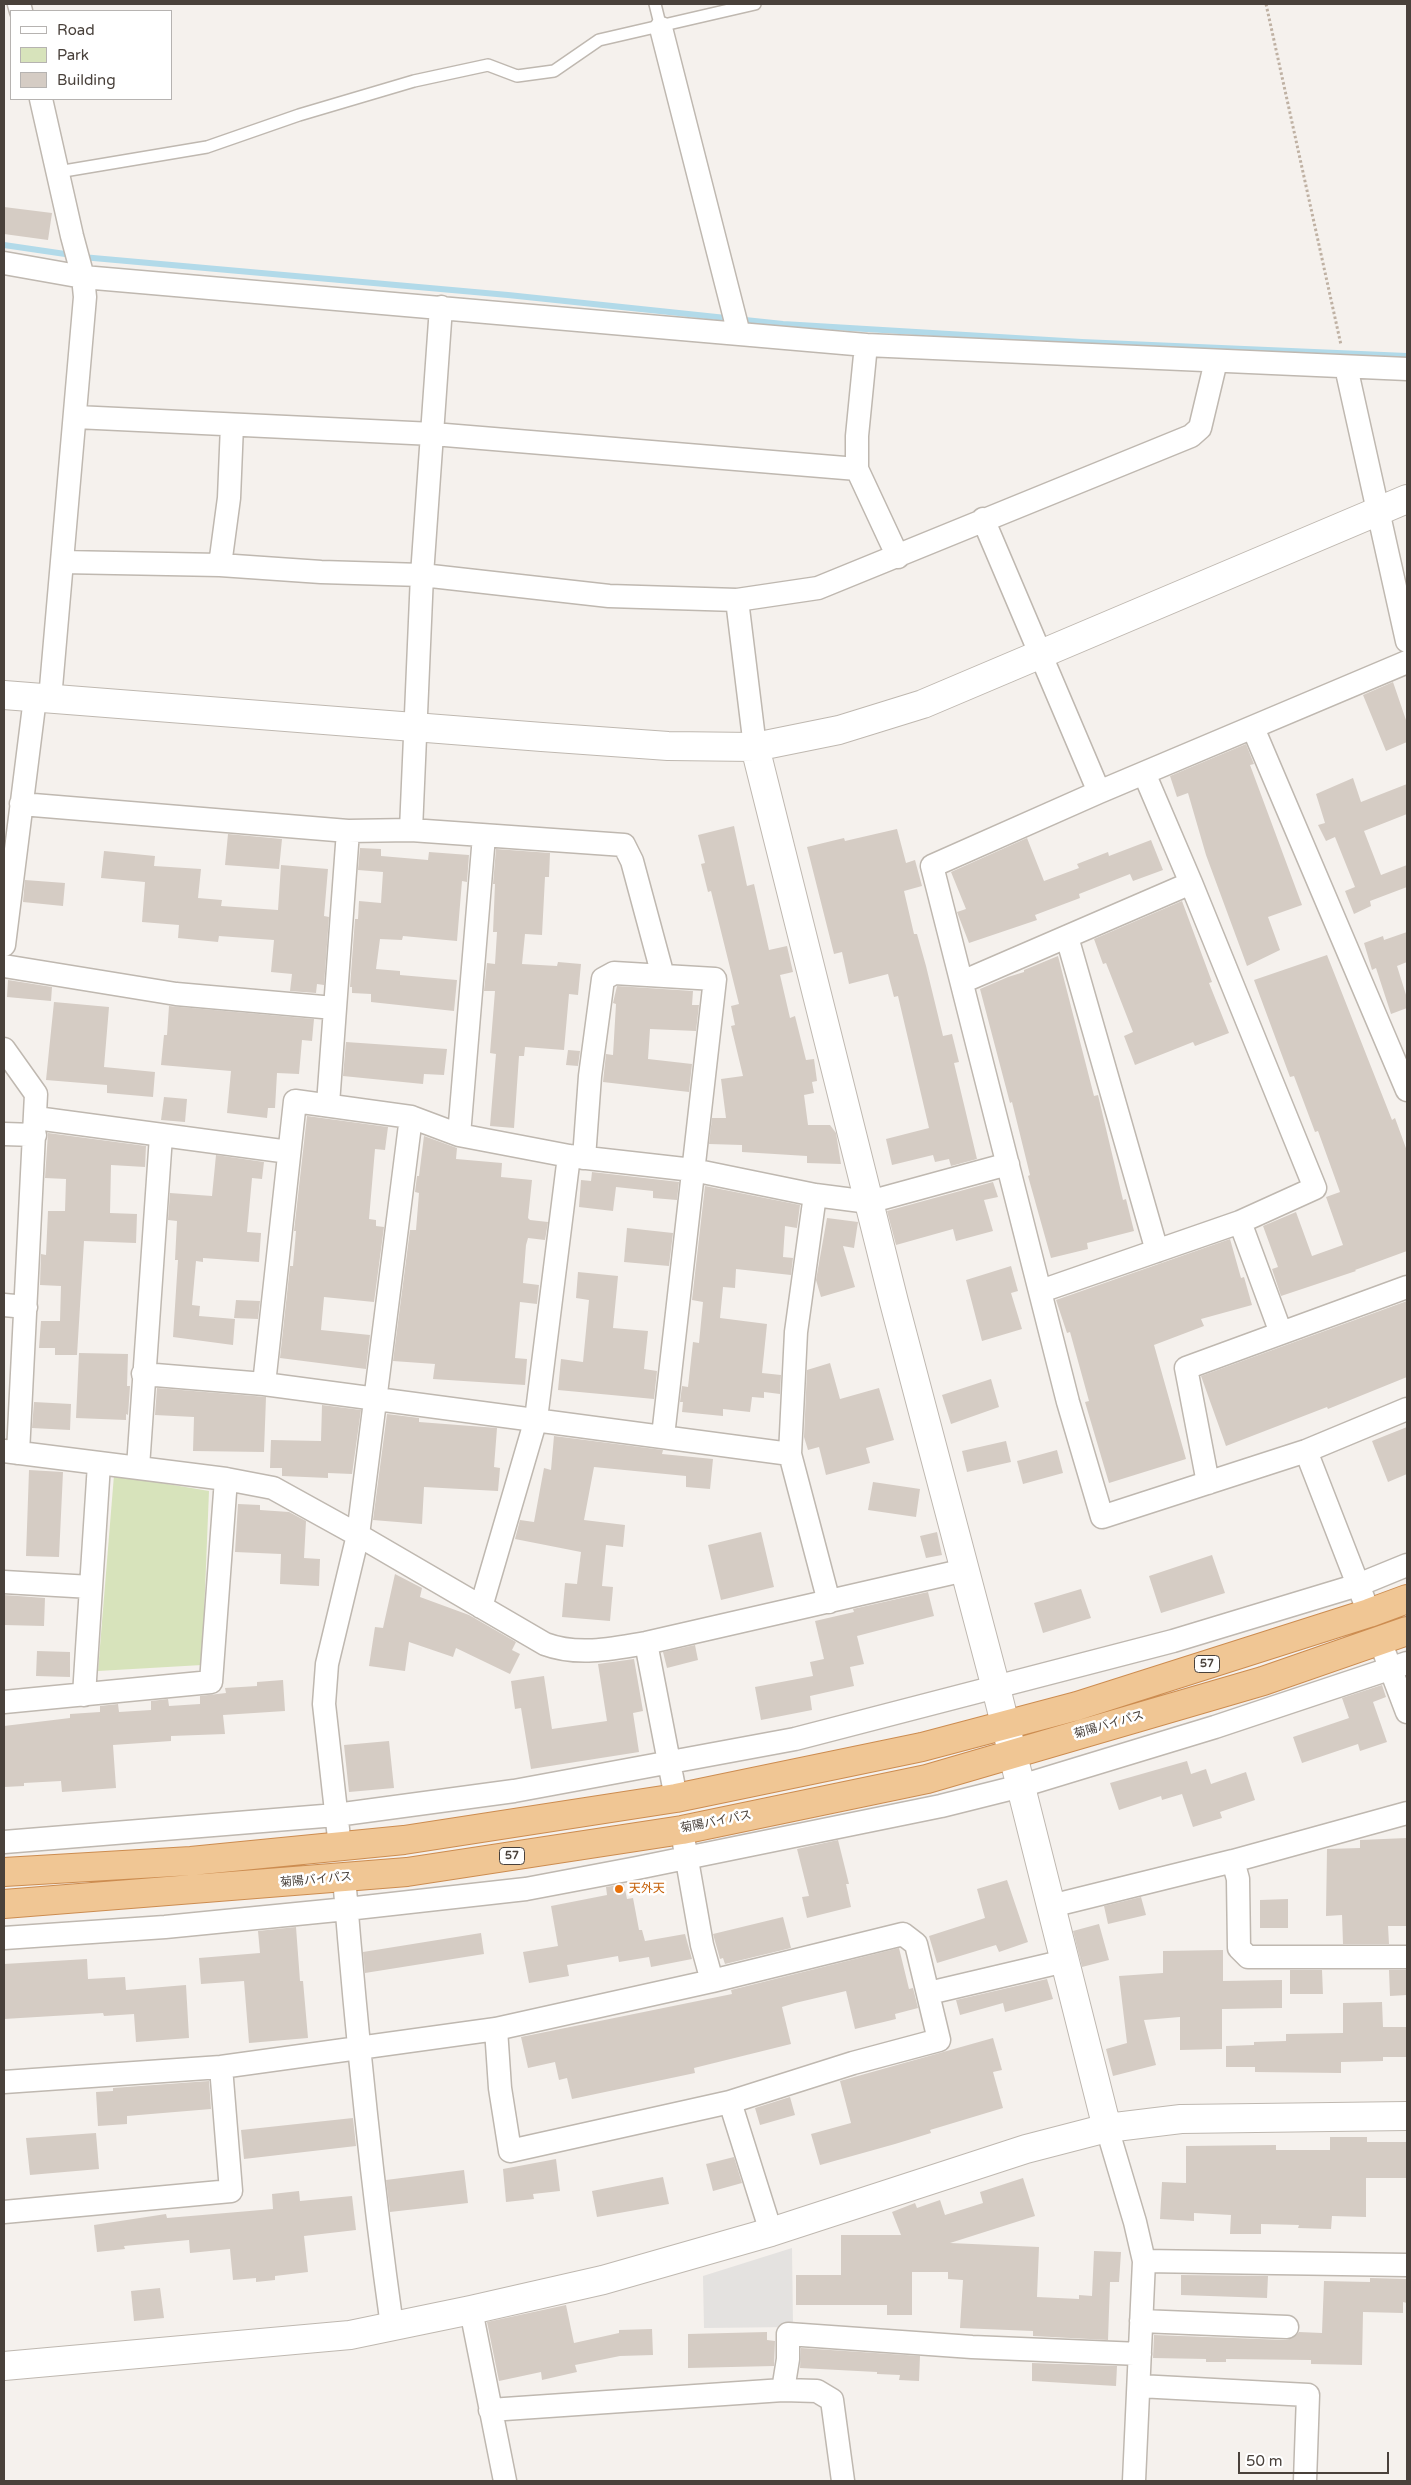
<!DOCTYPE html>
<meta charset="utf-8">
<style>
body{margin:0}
#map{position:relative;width:1411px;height:2485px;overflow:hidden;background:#f5f1ed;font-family:"Varela Round",sans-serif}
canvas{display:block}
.frame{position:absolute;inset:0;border:5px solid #49413b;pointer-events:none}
.legend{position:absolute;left:10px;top:10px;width:162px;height:90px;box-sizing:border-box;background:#fff;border:1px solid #b6b3b1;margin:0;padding:6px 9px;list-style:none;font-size:15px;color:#49413b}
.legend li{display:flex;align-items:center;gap:10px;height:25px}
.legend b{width:25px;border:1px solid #b6b3b1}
.scale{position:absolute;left:1238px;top:2452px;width:151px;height:22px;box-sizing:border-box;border:2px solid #49413b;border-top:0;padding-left:6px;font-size:15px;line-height:18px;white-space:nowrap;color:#49413b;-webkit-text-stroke:4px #fff;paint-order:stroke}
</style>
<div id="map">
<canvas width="1411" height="2485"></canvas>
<div class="frame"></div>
<ul class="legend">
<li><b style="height:6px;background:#fff"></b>Road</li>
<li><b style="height:14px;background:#d7e3bb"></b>Park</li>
<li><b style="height:14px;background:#d5ccc4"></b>Building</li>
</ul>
<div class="scale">50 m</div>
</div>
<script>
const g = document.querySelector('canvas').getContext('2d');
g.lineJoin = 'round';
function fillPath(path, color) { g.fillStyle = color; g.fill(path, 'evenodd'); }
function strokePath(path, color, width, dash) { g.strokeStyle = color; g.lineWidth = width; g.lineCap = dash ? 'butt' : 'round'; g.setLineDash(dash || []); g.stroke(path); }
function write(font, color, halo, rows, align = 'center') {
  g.font = font + ' "Varela Round","Noto Sans JP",sans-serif'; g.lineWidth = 5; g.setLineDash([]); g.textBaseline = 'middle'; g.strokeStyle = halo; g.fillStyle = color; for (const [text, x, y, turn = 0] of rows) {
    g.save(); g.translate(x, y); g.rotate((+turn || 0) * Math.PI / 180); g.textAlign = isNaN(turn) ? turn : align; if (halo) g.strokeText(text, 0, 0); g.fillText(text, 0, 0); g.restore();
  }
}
const green = new Path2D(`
 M114 1475 209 1491 202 1665 98 1671Z`);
const parking = new Path2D(`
 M792 2248 793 2327 704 2328 703 2276Z`);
const stream = new Path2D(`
 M4 245 72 255
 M82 257 508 295 783 324 1082 342 1407 356`);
const building = new Path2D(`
 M4 207 52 213 48 240 4 234Z
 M1393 682 1407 723V742L1386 751 1363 695Z
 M1246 744 1254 764 1250 765 1302 905 1268 917 1280 950 1247 966 1206 855 1188 793 1177 797 1170 776Z
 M1353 778 1361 802 1407 784V814L1364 831 1381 875 1407 865V887L1370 901 1371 906 1354 914 1345 891 1355 887 1335 837 1326 841 1318 825 1325 823 1316 794Z
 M734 826 747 886 754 884 769 950 787 946 793 972 780 975 790 1018 795 1016 806 1060 814 1059 817 1081 812 1082 814 1093 804 1095 808 1125H830L836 1133 841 1164 807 1163V1156L742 1152V1145L709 1144 712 1118H726L721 1079 743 1076 731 1026 735 1025 731 1006 739 1004 711 891 708 892 701 864 705 863 698 835Z
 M897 829 906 863 915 860 922 886 904 891 914 934H917L926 966 943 1036 952 1034 959 1062 954 1063 977 1159 951 1166 949 1159 935 1162 933 1155 892 1165 886 1139 929 1128 898 996 894 997 888 974 849 984 842 952 834 954 807 847 844 838 845 841Z
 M228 834 282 839 279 869 225 865Z
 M1027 838 1044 881 1079 868 1077 864 1108 852 1109 856 1151 840 1163 870 1133 881 1130 874 1079 894 1080 898 1035 915 1037 920 969 943 957 912 966 909 951 872Z
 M360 848 381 849V856L428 860 429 852 469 855 467 882 462 881 457 941 403 936 402 940 380 939 376 969 400 971V975L457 980 454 1011 371 1002V994L352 993V987H350L355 919H358L359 901 381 903 383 872 358 870Z
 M496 849 550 853 549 877H545L542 935 525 934 522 964 557 966 558 962 581 964 578 995 569 994 564 1050 525 1047 524 1056H519L514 1128 490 1126 496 1054 490 1053 495 991H484L487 963 495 964 497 932H493L495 884H493Z
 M104 851 155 856 154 866 201 869 198 898 222 900 221 906 278 910 281 865 328 869 324 916 329 917 324 985 317 984 316 993 290 991 292 974 271 972 274 940 219 936 218 942 178 938 179 925 142 922 145 882 101 878Z
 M25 880 65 883 63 906 23 902Z
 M1182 901 1212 982 1209 983 1229 1033 1195 1046 1193 1042 1135 1065 1124 1036 1133 1032 1106 963 1103 964 1094 939Z
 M1407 932V962L1397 966 1407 998V1008L1391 1014 1376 968 1372 970 1364 943 1383 936 1384 940Z
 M1327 955 1392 1120 1395 1118 1407 1151V1251L1355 1270 1356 1271 1281 1296 1272 1269 1278 1267 1263 1226 1296 1212 1312 1256 1343 1245 1326 1197 1340 1192 1318 1131 1315 1132 1294 1076 1290 1077 1254 980Z
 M1058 956 1094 1096 1098 1095 1123 1200 1126 1199 1134 1231 1087 1243 1088 1249 1051 1258 1028 1176 1030 1175 1012 1102 1010 1103 980 989 1008 977 1024 972V970Z
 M8 980 52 987 51 1001 7 997Z
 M617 986 693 991 692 1005H699L696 1031 650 1029 648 1059 692 1064 689 1092 603 1082 606 1054 613 1055 616 1004 613 1003Z
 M54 1002 109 1007 104 1067 155 1072 153 1097 107 1093V1085L46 1080Z
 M169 1006 314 1019 312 1041 302 1040 299 1074 277 1073 275 1108H268L267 1118 227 1113 231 1071 161 1065 164 1035H167Z
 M346 1042 447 1049 444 1075 424 1074 423 1084 343 1076Z
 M568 1050 580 1051 578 1066 566 1065Z
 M164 1097 187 1099 185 1122 161 1120Z
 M307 1116 388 1127 385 1150 375 1149 369 1219 376 1220V1226L384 1227 374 1302 324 1297 321 1330 370 1335 366 1369 280 1358 290 1266H293L296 1231H294Z
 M48 1133 146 1146 145 1167 111 1165 110 1213 137 1214 136 1243 84 1241 77 1355H55V1348H39L41 1321H60L61 1286 40 1285 41 1254 46 1255 48 1211H65L66 1179 45 1178Z
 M424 1136 457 1148 456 1159 502 1163 501 1177 532 1180 528 1218 530 1220 548 1222 545 1240 528 1238 526 1245 523 1283 539 1285 537 1304 520 1302 515 1358 527 1359 525 1385 433 1379 435 1364 393 1361 410 1230H416L419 1193 415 1192 417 1176H419Z
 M216 1155 264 1162 262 1179 252 1178 247 1232 261 1233 259 1262 203 1258V1262L196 1261 192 1305 200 1306 199 1316 235 1319 233 1345 173 1337 178 1260H175L177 1221 168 1220 170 1193 212 1196Z
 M592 1172 679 1182 677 1200 653 1198V1191L616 1187 613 1211 579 1207 581 1180 591 1181Z
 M993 1182 998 1197 984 1200 993 1231 956 1241 953 1229 896 1245 887 1211Z
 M705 1186 800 1205 797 1228 785 1226 783 1257 793 1258 791 1275 736 1269 735 1288 723 1287 720 1318 767 1324 762 1373 781 1375 780 1394 764 1392V1398L752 1397 750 1412 723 1409V1416L682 1412 683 1402H680L682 1386 688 1387 693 1342 699 1343 703 1302 692 1300Z
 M827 1218 858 1222 854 1248 843 1246 855 1287 821 1297 816 1280Z
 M627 1228 673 1233 669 1266 624 1262Z
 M1230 1239 1241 1278 1244 1277 1252 1305 1201 1319 1204 1326 1154 1345 1186 1459 1109 1483 1085 1402 1089 1401 1070 1332 1067 1333 1056 1300Z
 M1011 1266 1018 1291 1011 1293 1022 1329 982 1341 966 1280Z
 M578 1272 618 1276 613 1328 648 1331 644 1369 657 1371 654 1399 558 1390 561 1359 583 1362 589 1300 576 1298Z
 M236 1300 260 1301 258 1319 234 1318Z
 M1407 1301V1377L1328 1409 1327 1407 1226 1446 1201 1376Z
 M79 1353 128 1354 127 1386H130L128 1415 126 1414V1420L76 1418Z
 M830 1363 840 1399 879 1388 894 1440 866 1448 870 1463 826 1475 819 1447 808 1450 804 1437 807 1370Z
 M991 1379 999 1407 951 1424 942 1395Z
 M157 1388 266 1397 264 1452 193 1451 194 1417 155 1415Z
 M34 1402 71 1404 70 1430 32 1428Z
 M322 1405 361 1410 352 1474 328 1473V1478L282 1476V1468H270L271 1440 321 1441Z
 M387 1414 419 1418V1422L497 1428 494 1467 500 1468 498 1491 424 1487 422 1524 373 1520Z
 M1407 1427V1474L1388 1482 1372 1441Z
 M554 1436 663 1450 662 1454 713 1459 710 1489 686 1487V1476L594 1467 584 1520 625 1525 623 1547 606 1545 602 1586 613 1587 610 1621 562 1617 565 1583 577 1584 581 1552 515 1539 520 1520 534 1522 544 1468 551 1470Z
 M1006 1441 1011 1462 967 1472 962 1451Z
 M1057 1450 1063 1473 1023 1484 1017 1461Z
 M29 1470 63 1472 59 1557 26 1556Z
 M873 1482 920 1489 916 1517 868 1510Z
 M238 1504 260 1505V1510L289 1512 306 1521 304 1558 320 1559 319 1586 280 1584 281 1554 235 1552Z
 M761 1532 774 1587 721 1600 708 1545Z
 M937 1532 942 1555 926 1558 920 1536Z
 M1212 1555 1225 1593 1161 1613 1149 1576Z
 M395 1574 422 1588 420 1597 469 1615 516 1642 512 1650 520 1654 510 1674 456 1648 453 1657 409 1642 405 1671 369 1666 375 1627 383 1628Z
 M1081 1589 1091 1618 1043 1633 1034 1603Z
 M928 1592 934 1616 857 1636 864 1664 850 1667 854 1686 810 1696 812 1710 761 1720 755 1687 813 1676 810 1662 824 1659 815 1621 854 1612 853 1609Z
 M4 1595 45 1598 44 1626 4 1625Z
 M695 1645 698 1660 667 1668 663 1652Z
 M37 1651 70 1652V1677L36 1676Z
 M634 1659 643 1711 633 1713 639 1752 531 1769 521 1708 515 1709 511 1681 544 1676 552 1729 607 1721 598 1664Z
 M283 1680 285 1711 223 1715 225 1734 171 1736V1741L113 1745 116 1788 62 1792 61 1781 24 1783V1786L4 1787V1726L70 1718V1714L100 1712V1706L118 1704 119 1712 151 1710V1701L168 1699 169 1706 200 1704V1696L226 1693 225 1688 257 1686V1682Z
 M1382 1685 1386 1697 1373 1702 1387 1742 1360 1751 1358 1744 1302 1763 1293 1737 1349 1718 1342 1698Z
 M389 1741 394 1788 349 1792 344 1745Z
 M1187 1761 1191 1774 1206 1769 1211 1784 1246 1772 1255 1800 1220 1812 1222 1818 1193 1827 1182 1794 1162 1800 1161 1796 1119 1810 1110 1783Z
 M1407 1838V1926H1388L1389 1944H1343L1342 1915 1326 1916 1327 1849 1360 1848V1840Z
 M838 1840 849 1884H846L851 1907 807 1918 802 1897 809 1896 797 1849Z
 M1007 1880 1028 1942 999 1952 996 1945 937 1963 929 1936 985 1918 977 1889Z
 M624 1884 627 1899 633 1898 639 1930H642L645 1941 685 1934 692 1959 651 1967 649 1957 619 1962 618 1956 567 1965 569 1976 529 1983 523 1952 558 1946 551 1906 607 1895 606 1887Z
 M1141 1897 1146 1915 1108 1924 1104 1906Z
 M1288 1899V1928H1260V1900Z
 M783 1917 791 1948 725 1964 723 1958 720 1959 713 1934Z
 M1099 1924 1109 1960 1082 1967 1073 1931Z
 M296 1927 300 1981H303L308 2038 249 2043 244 1981 201 1984 199 1958 260 1953 258 1931Z
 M481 1933 484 1954 365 1973 363 1952Z
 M899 1948 909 1989 913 1988 918 2008 895 2014 896 2019 855 2029 846 1991 795 2003 782 2007 791 2044 694 2068 695 2073 572 2099 567 2078 559 2080 555 2062 528 2068 521 2037 732 1994 731 1990Z
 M1223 1950V1981L1282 1980V2008L1222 2009V2049L1180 2050V2017L1144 2020 1156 2065 1113 2076 1106 2049 1127 2043 1119 1976 1163 1973V1951Z
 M87 1959 88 1979 125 1977 126 1990 186 1985 189 2038 136 2042 134 2014 104 2016 103 2013 4 2019V1964Z
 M1290 1970H1322L1323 1994H1290Z
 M1389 1970H1407V1995L1390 1996Z
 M1047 1979 1053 1999 1005 2012 1003 2003 960 2015 956 2000Z
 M1382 2002 1383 2027H1407V2057H1383V2061L1341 2062V2073L1255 2072V2067H1226V2046L1254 2045V2042L1286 2041V2034L1343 2033V2003Z
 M993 2038 1002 2070 993 2072 1003 2108 930 2130 931 2133 895 2144 820 2165 811 2134 851 2123 840 2081Z
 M209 2081 211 2109 127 2116V2124L98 2126 96 2092 113 2091V2088Z
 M790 2097 795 2115 760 2125 755 2108Z
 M353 2118 356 2146 244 2159 241 2130Z
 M96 2133 99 2169 30 2175 26 2138Z
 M1330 2137H1367V2142H1407V2178H1366V2217L1332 2216 1331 2229 1298 2228 1299 2225 1261 2224V2234H1230L1231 2215 1194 2213V2221L1160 2219 1162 2182 1186 2183V2146L1276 2145V2150H1330Z
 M734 2157 742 2183 713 2191 706 2164Z
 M556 2159 560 2191 533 2194 534 2199 506 2202 503 2169Z
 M464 2170 468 2203 390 2212 386 2180Z
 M663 2177 669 2204 597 2217 592 2191Z
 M1023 2178 1035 2216 950 2243 1039 2247 1037 2297 1079 2299V2295L1092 2296 1094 2251 1121 2252 1119 2282H1110L1108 2340 1033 2336V2331L960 2328 963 2280 948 2279V2272H912V2315H887V2305H796V2275H841V2235H901L892 2212 915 2203 917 2208 940 2200 945 2215 983 2203 980 2192Z
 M299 2191 300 2201 352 2196 356 2230 304 2236 308 2272 275 2276V2280L256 2282V2278L233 2280 230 2249 190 2253 189 2240 124 2246 125 2249 97 2252 94 2225 166 2214 167 2218 273 2209 272 2194Z
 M1181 2275 1268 2276 1267 2298 1181 2295Z
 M1370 2278 1407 2279V2303L1403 2302V2313L1363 2312 1362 2365 1311 2364V2360L1226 2359V2362H1206V2359L1153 2358 1154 2335 1286 2340 1293 2338 1299 2332 1322 2333 1324 2281 1370 2282Z
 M160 2288 164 2318 134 2321 131 2291Z
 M566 2305 574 2343 619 2333V2330L652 2329 653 2355 620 2356 575 2365 577 2372 542 2380 541 2372 499 2381 487 2322Z
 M767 2332V2340L775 2341 774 2366 688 2368V2334Z
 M801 2348 920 2356 919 2381 899 2380 900 2375 877 2374V2372L800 2368Z
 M1032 2363 1117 2366 1116 2386 1032 2381Z`);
const path = new Path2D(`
 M1266 4 1341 345`);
const service = new Path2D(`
 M655 4 661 28
 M58 172 207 147 299 115 414 81 488 65 517 76 554 71 599 40 755 4`);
const minor = new Path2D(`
 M19 4 21 11
 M661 28 739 334
 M41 99 72 236 83 277 85 297 50 699
 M4 263 83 277 866 345 1407 369
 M866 345 857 436V469L898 557
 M1346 367 1407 641
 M76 417 433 434 857 469
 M983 519 1099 792
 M62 562 220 565 321 572 422 575 609 596 737 600 818 588 1191 436 1200 428 1216 361
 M220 565 229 498 232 425
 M737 600 755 747
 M1407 662 1099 792 932 866 1068 1402 1102 1517 1306 1451 1407 1409
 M1253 728 1407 1090
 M21 804 348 831 411 830 624 845 632 861 663 976
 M411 830 422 575 441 307
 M1067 937 1157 1251
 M4 945 35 698
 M4 966 176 994 334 1008
 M962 982 1191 883
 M4 1049 36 1094 18 1453
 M328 1104 348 831
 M36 1118 289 1152
 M4 1134 35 1135
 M459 1135 484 836
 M584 1158 590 1076 603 979 614 973 715 979 663 1436
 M815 1195 796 1332 790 1454 829 1602
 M1240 1222 1281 1333
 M1041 1291 1240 1222 1315 1188 1191 883 1144 773
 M4 1305 26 1307
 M143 1374 264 1384 790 1454
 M264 1384 295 1101 411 1117 459 1135 569 1156 693 1170 815 1195 869 1202 1008 1164
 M4 1451 226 1479 273 1488 358 1535 545 1644C577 1656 612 1649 646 1643L965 1570
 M1306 1451 1369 1613
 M138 1467 161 1136
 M1208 1483 1186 1368 1407 1287
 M4 1582 91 1587
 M481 1607 536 1419 569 1156
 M1380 1641 1407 1712
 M646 1643 676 1798
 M84 1695 99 1464
 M4 1702 211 1682 226 1479
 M4 1842 336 1815 514 1791 795 1739 1173 1641 1358 1585 1407 1565
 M684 1843 702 1945 712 1981
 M340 1847 324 1704 327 1664 358 1535 411 1117
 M1233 1861 1238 1879 1239 1948 1248 1957H1407
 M344 1877C356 2027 371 2177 392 2326
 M1051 1906 1233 1861 1407 1813
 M4 1938 165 1927 347 1909 526 1889 637 1868 941 1806 1021 1786 1215 1727 1407 1663
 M929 1993 1065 1961
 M4 2082 221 2067 496 2029 712 1981 903 1934 916 1944 939 2040 853 2063 730 2102 510 2151 500 2088 496 2029
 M730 2102 771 2232
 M1107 2128 1135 2222 1144 2261 1134 2481
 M4 2212 231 2191 221 2067
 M1144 2261 1407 2265
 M471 2310 505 2481
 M1141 2321 1287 2327
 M1139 2386 1308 2395 1305 2481
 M783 2390 788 2359V2334L972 2347 1140 2354
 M490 2410 783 2390 817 2391 832 2400 843 2481`);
const tertiary = new Path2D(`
 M4 695 542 737 668 746 755 747 839 730 923 704 1407 499
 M755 747 894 1302 996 1688 1107 2128
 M4 2366 350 2335 471 2310 603 2280 771 2232 1026 2149 1107 2128 1181 2119 1407 2116`);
const trunk = new Path2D(`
 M4 1872 191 1861 404 1840 676 1798 922 1747 1077 1706 1369 1613 1407 1599
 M4 1904 407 1872 682 1830 927 1779 1263 1681 1407 1631`);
const markers = [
 [619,1889,5,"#e8710a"]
];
const shields = [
 [1207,1664,25],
 [512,1856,25]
];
const shieldNames = [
 ["57",1207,1664],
 ["57",512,1856]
];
const streetNames = [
 ["菊陽バイパス",1109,1725,-16],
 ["菊陽バイパス",716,1822,-11],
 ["菊陽バイパス",316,1880,-5]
];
const foodNames = [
 ["天外天",629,1889]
];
fillPath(green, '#d7e3bb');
fillPath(parking, '#e4e2e0');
strokePath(stream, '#b2dae9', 6);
fillPath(building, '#d5ccc4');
strokePath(service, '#bfb8b0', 14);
strokePath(minor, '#bfb8b0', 25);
strokePath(tertiary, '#bfb8b0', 30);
strokePath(trunk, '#cc8c50', 30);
strokePath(path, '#bfb1a3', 3, [2.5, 2.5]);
strokePath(service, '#fff', 11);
strokePath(minor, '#fff', 22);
strokePath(tertiary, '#fff', 28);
strokePath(trunk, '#f0c694', 28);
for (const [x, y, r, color] of markers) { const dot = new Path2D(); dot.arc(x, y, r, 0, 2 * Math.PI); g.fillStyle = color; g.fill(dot); strokePath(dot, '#fff', 2); }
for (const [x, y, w] of shields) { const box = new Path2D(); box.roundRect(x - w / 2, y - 8.5, w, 17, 4); g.fillStyle = '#fff'; g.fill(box); strokePath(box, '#49413b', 1); }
write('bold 11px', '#49413b', null, shieldNames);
write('12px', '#49413b', '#fff', streetNames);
write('12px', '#c56008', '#fff', foodNames, 'left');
</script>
